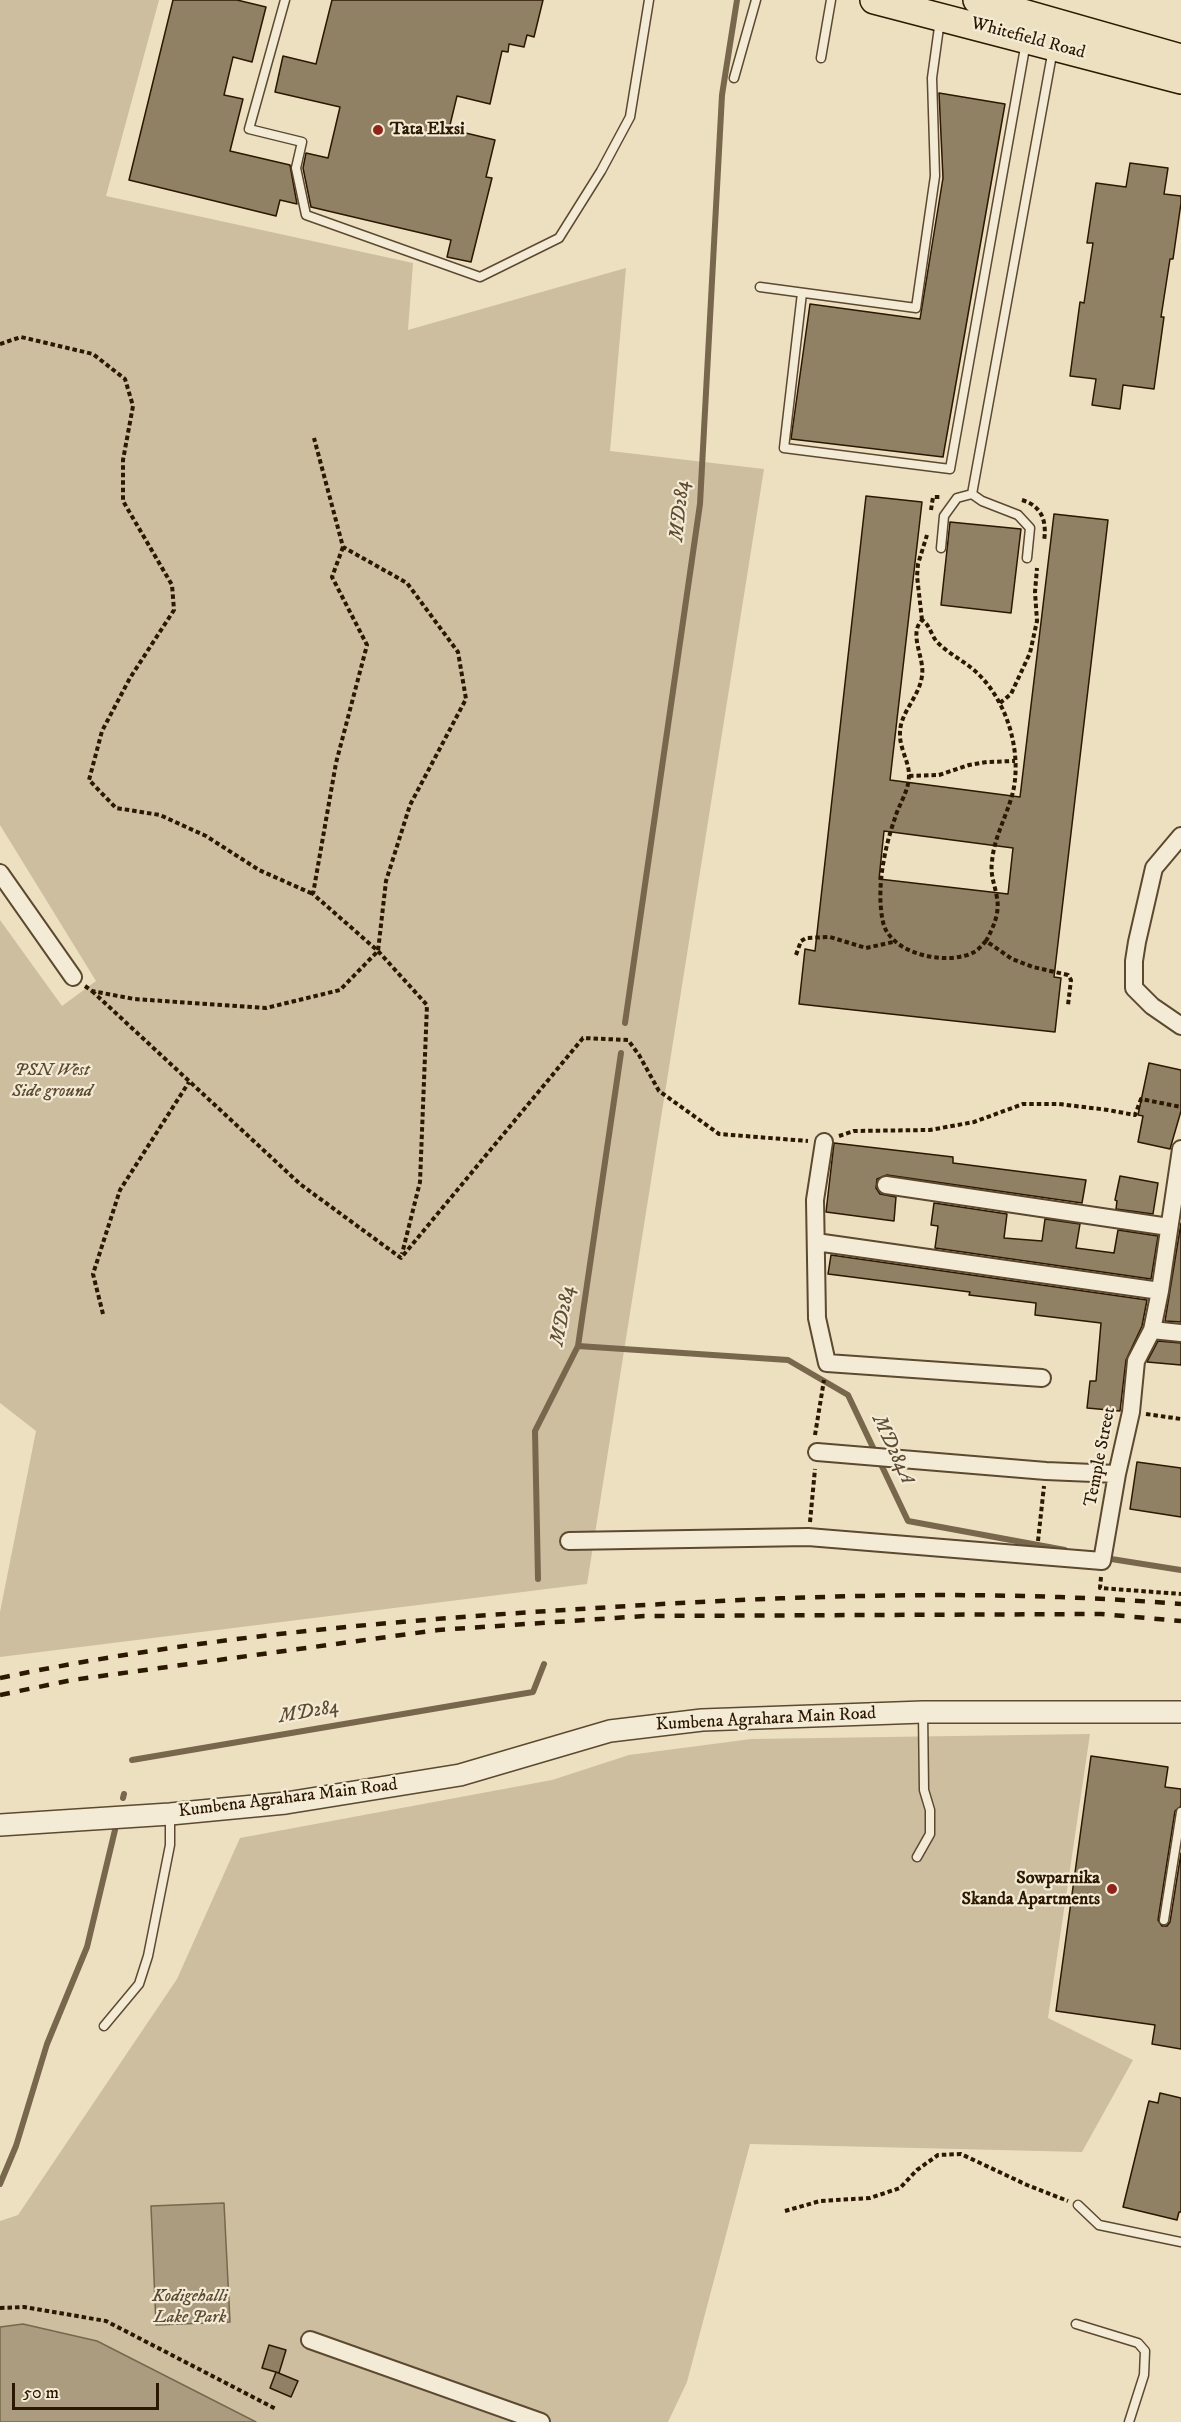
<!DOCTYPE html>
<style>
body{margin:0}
#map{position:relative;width:1181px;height:2422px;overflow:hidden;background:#ede0c0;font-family:"IM FELL DW Pica",serif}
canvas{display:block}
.scale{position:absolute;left:12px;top:2383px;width:147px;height:27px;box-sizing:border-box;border:3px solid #2c1700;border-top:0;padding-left:8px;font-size:18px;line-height:21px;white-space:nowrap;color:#2c1700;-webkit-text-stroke:4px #f3ebd6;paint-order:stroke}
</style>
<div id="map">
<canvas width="1181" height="2422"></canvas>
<div class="scale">50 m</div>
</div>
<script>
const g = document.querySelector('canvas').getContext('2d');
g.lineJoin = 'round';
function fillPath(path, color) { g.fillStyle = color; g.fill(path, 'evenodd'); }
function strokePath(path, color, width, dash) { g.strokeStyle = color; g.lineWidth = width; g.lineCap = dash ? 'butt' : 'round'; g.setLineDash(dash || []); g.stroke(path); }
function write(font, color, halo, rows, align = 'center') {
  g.font = font + ' "IM FELL DW Pica",serif'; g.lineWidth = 4.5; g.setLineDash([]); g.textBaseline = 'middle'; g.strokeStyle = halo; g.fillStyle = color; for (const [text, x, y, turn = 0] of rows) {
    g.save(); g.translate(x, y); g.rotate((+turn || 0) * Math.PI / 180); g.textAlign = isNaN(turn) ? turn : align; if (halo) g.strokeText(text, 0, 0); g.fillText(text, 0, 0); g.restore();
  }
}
const green = new Path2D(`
 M0 0H159L106 196 413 263 408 330 626 268 610 451 764 469 587 1584 0 1657V1612L36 1431 0 1403V920L62 1006 96 981 0 825Z
 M1090 1734 1048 2018 1133 2060 1082 2152 750 2144 687 2382 668 2422H0V2221L18 2215 177 1979 240 1838 552 1780 629 1755 751 1739Z`);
const water = new Path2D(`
 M224 2203 230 2322 156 2325 151 2206Z
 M23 2324 97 2341 256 2422H0V2327Z`);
const stream = new Path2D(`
 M625 1023 700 504 722 95 737 0
 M578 1346 788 1360 848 1395 908 1521 1065 1550
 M1105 1558 1181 1570
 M538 1579 535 1431 578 1346 621 1053
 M132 1760 533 1692 544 1664
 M123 1798 124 1794
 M0 2184 16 2146 47 2044 87 1947 115 1830`);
const building = new Path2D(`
 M173 0H237L266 7 252 62 233 57 224 95 243 99 230 151 290 165 297 204 280 200 276 216 129 180Z
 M332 0H543L534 37 527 35 524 47 509 44 508 52 502 51 490 104 457 96 449 129 495 140 486 177 492 178 471 262 447 257 451 240 311 207 303 168 306 153 328 158 340 107 275 92 283 56 316 64Z
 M939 93 1005 104 943 457 791 439 810 304 920 319 943 178Z
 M1130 163 1168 168 1164 194 1181 196V203L1173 259H1170L1161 317H1164L1154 389 1123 385 1120 409 1092 405 1096 379 1070 376 1080 302 1084 303 1093 243H1087L1096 183 1126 187Z
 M866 496 922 502 890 780 1020 797 1054 514 1108 520 1054 977 1061 978 1055 1032 799 1004 805 949 815 951ZM884 831 1013 848 1008 894 879 879Z
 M950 522 1021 529 1011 613 941 605Z
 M1149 1063 1181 1070V1111L1170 1149 1138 1142 1143 1116 1138 1115Z
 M834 1143 953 1157V1163L1086 1180 1082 1203 887 1175 877 1179 876 1188 880 1194 896 1197 894 1221 826 1212Z
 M1120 1176 1158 1183 1153 1214 1116 1209 1117 1201 1115 1200Z
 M934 1203 1007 1214 1004 1238 1042 1241 1045 1219 1080 1224 1076 1248 1114 1253 1118 1230 1158 1236 1151 1279 935 1248 938 1226 931 1225Z
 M1181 1223V1322L1165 1321Z
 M831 1255 1147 1300 1142 1326 1126 1360 1120 1411 1087 1408 1090 1381H1096L1101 1323 1035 1315 1036 1303 969 1295 970 1292 828 1274Z
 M1158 1341 1181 1343V1365L1147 1362Z
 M1137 1462 1181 1468V1517L1130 1509Z
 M1091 1756 1168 1767 1165 1787 1181 1789V1806L1175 1811 1158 1920 1162 1926H1167L1170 1922 1181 1853V2049L1152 2044 1155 2025 1056 2011Z
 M1160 2093 1181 2098V2212H1179L1177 2220 1123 2207 1149 2101 1158 2103Z
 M269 2345 286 2350 279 2373 262 2368Z
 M276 2372 298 2381 291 2397 270 2388Z`);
const path = new Path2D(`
 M0 344 21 337 93 354 125 379 133 406 123 460V501L172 585 174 610 130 678 102 731 89 780 116 808 160 815 206 836 259 870 313 894
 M1022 500C1042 506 1047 521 1044 541
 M931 510 933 497H940V496
 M343 547 332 577 367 645 336 763 313 894 378 951 427 1005 420 1182 402 1254
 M922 620 917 576 918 564 927 535
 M1000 703 1011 694 1030 653 1037 621 1035 592 1037 568
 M909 776 939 775 969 765 987 762 1015 761
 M986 941C983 944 980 948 976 951 950 967 890 955 883 922 876 890 884 849 895 818 899 804 909 791 909 775 909 762 900 749 900 735 899 713 919 698 922 676 925 658 908 634 922 620 930 625 931 635 937 642 948 653 962 660 974 670 1005 697 1021 746 1014 787 1009 813 994 835 992 862 990 875 995 885 997 898 1000 913 993 928 986 941L1012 959 1033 967 1068 975 1071 980 1068 1005
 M796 955 801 941 806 938 830 937 866 948 893 942
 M85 986 92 991 134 999 266 1008 340 990 378 951 386 881 410 805 466 699 458 652 407 583 343 547 314 438
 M92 991 300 1184 401 1258 583 1038 628 1040 639 1055 659 1091 719 1134 808 1141
 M839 1136 854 1131 930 1130 974 1122 1023 1104H1059L1108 1110 1135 1115 1141 1099 1181 1107
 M103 1314 93 1274 120 1190 189 1082
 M1146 1414 1181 1419
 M815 1435 824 1380
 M810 1522 815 1469
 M1038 1541 1044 1486
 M1101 1577 1100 1588 1181 1594
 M785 2211 820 2201 870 2198 900 2188 917 2170 938 2155 961 2154 1027 2185 1068 2201
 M0 2308 24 2307 106 2321 276 2409`);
const service = new Path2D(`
 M285 0 249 129 302 142 296 168 306 215 480 277 559 238 601 171 630 117 649 0
 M821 58 831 0
 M734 78 756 0
 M760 287 916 308 935 176 932 78 940 20
 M802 293 784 448 950 469 1026 42
 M972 494 1053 49
 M941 548 944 516 957 498 972 494 982 501 1018 515 1030 528 1027 558
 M917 1857 930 1834V1810L924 1790 923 1712
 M1164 1920 1181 1812
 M104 2026 139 1984 148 1956 170 1845V1814
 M1078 2205 1099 2225 1181 2242
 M1076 2324 1138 2343 1145 2351 1144 2375 1129 2422`);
const minor = new Path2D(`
 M1181 836 1154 868 1137 942 1134 961V988L1152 1006 1181 1026
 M0 873 73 977
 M824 1142 815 1200 817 1318 827 1363 1042 1378
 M886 1185 1169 1227
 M816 1242 1160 1291
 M1152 1330 1181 1333
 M817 1452 1046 1471 1117 1474
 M569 1541 808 1537 1102 1561 1117 1474 1131 1412 1136 1361 1152 1330 1160 1291 1181 1149
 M310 2340 541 2422`);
const tertiary = new Path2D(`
 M0 1825 170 1814 286 1803 460 1775 610 1731 702 1720 923 1712H1181`);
const primary = new Path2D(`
 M874 0 1181 80
 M977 0 1181 58`);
const rail = new Path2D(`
 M0 1678C190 1638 386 1621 580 1609 780 1596 981 1588 1181 1604
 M0 1695 72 1680 438 1630 644 1616 1101 1614 1181 1621`);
const markers = [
 [378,130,6,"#8f2418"],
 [1112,1889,6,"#8f2418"]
];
const streetNames = [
 ["Whitefield Road",1028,39,15],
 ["Temple Street",1101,1457,-79],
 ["Kumbena Agrahara Main Road",766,1720,-3],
 ["Kumbena Agrahara Main Road",288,1799,-7]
];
const poiNames = [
 ["Tata Elxsi",390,130],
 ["Sowparnika",1100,1879,"right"],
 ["Skanda Apartments",1100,1900,"right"]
];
const parkNames = [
 ["PSN West",52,1071],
 ["Side ground",52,1092],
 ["Kodigehalli",190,2297],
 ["Lake Park",190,2318]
];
const waterNames = [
 ["MD284",681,511,-84],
 ["MD284",564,1316,-79],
 ["MD284A",892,1450,65],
 ["MD284",309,1713,-10]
];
fillPath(green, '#ccbe9f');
fillPath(water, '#ab9c7f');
strokePath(water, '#78674c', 1.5);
strokePath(stream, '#78674c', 6);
fillPath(building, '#908064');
strokePath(building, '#2c1700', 1.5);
strokePath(service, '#5c4930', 11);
strokePath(minor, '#5c4930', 20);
strokePath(tertiary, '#5c4930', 24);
strokePath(primary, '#2c1700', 30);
strokePath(path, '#2c1700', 4, [4.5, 3]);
strokePath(service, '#f3ebd6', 8);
strokePath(minor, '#f3ebd6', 16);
strokePath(tertiary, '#f3ebd6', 21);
strokePath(primary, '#ede0c0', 27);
strokePath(rail, '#2c1700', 4.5, [10, 10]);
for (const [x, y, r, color] of markers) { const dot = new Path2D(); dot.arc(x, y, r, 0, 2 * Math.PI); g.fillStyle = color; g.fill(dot); strokePath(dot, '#f3ebd6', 2); }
write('18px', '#2c1700', '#f3ebd6', streetNames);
write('bold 18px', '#2c1700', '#f3ebd6', poiNames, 'left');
write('italic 18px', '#5c4930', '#f3ebd6', parkNames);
write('italic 20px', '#5f4c33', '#f3ebd6', waterNames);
</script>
